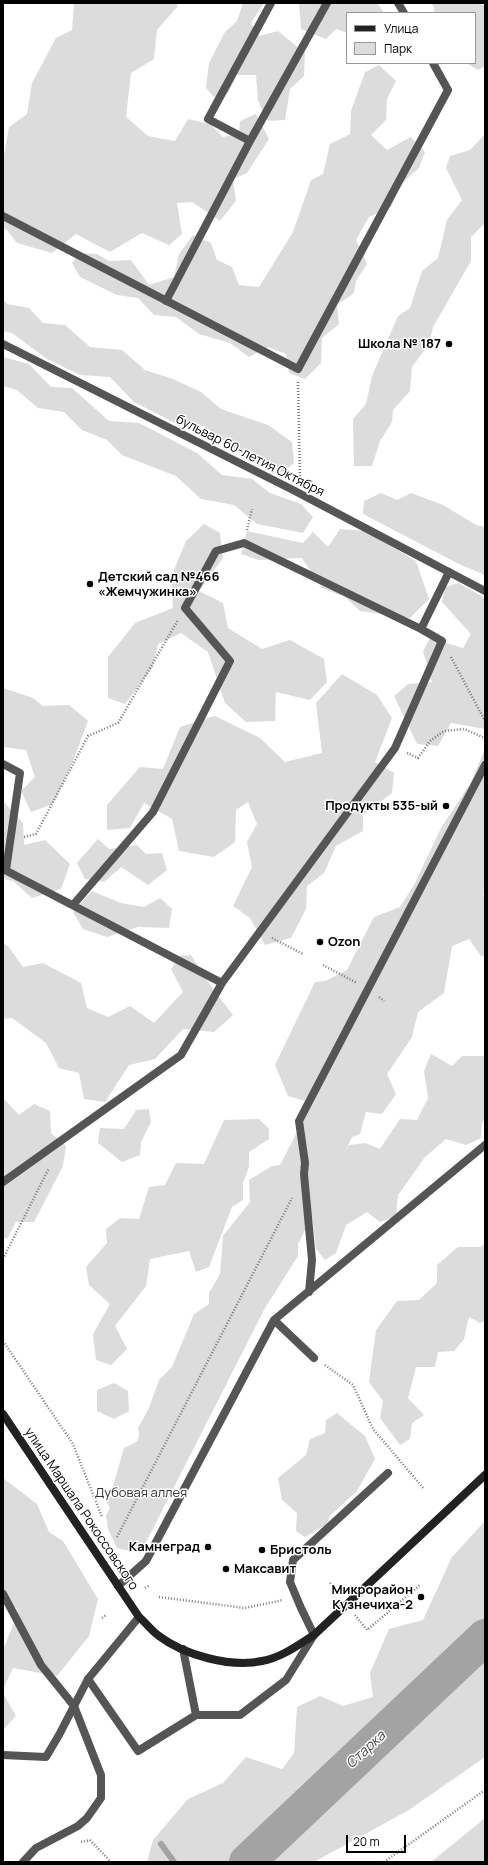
<!DOCTYPE html>
<meta charset="utf-8">
<style>
body{margin:0}
#map{position:relative;width:488px;height:1865px;overflow:hidden;background:#fff;font-family:Manrope,sans-serif}
canvas{display:block}
.frame{position:absolute;inset:0;border:4px solid #000;pointer-events:none}
.legend{position:absolute;left:346px;top:12px;width:130px;height:52px;box-sizing:border-box;background:#fff;border:1px solid #999;margin:0;padding:5px 7px;list-style:none;font-size:12px;color:#000}
.legend li{display:flex;align-items:center;gap:8px;height:20px}
.legend b{width:20px;border:1px solid #999}
.scale{position:absolute;left:346px;top:1835px;width:60px;height:18px;box-sizing:border-box;border:2px solid #000;border-top:0;padding-left:5px;font-size:12px;line-height:14px;white-space:nowrap;color:#000;-webkit-text-stroke:3px #fff;paint-order:stroke}
</style>
<div id="map">
<canvas width="488" height="1865"></canvas>
<div class="frame"></div>
<ul class="legend">
<li><b style="height:5px;background:#222"></b>Улица</li>
<li><b style="height:11px;background:#dcdcdc"></b>Парк</li>
</ul>
<div class="scale">20 m</div>
</div>
<script>
const g = document.querySelector('canvas').getContext('2d');
g.lineJoin = 'round';
function fillPath(path, color) { g.fillStyle = color; g.fill(path, 'evenodd'); }
function strokePath(path, color, width, dash) { g.strokeStyle = color; g.lineWidth = width; g.lineCap = dash ? 'butt' : 'round'; g.setLineDash(dash || []); g.stroke(path); }
function write(font, color, halo, rows, align = 'center') {
  g.font = font + ' Manrope,sans-serif'; g.lineWidth = 3; g.setLineDash([]); g.textBaseline = 'middle'; g.strokeStyle = halo; g.fillStyle = color; for (const [text, x, y, turn = 0] of rows) {
    g.save(); g.translate(x, y); g.rotate((+turn || 0) * Math.PI / 180); g.textAlign = isNaN(turn) ? turn : align; if (halo) g.strokeText(text, 0, 0); g.fillText(text, 0, 0); g.restore();
  }
}
const green = new Path2D(`
 M74 3H177V7L157 30 154 59 131 73 126 117 148 136 175 141 188 119 210 124 223 137 239 133 240 121 256 114 269 139 247 173 233 179 236 201 220 221 192 202 177 203 182 234 169 245 142 233 110 252 76 234 52 253 17 243 7 230 3 228V161L9 127 27 114 32 83 56 38 72 30Z
 M243 3H264L251 23 259 36 278 31 305 53 304 76 290 89 285 120 268 121 258 101 256 75H237L228 93 214 97 206 88 209 63 225 32 237 21Z
 M299 3H377L384 13H347V33L336 29 326 39 301 29Z
 M430 3H479L485 6V66L478 70 466 63H475V13H435L433 5Z
 M379 65 396 81 387 99 386 120 371 135 387 150 411 137 425 152 419 168 401 184 391 207 369 217 356 240 367 264 356 281 354 293 337 305 339 324 322 338 321 363 305 379 289 373 286 354 268 347 249 357 230 343 199 334 176 317 154 315 138 298 117 295 80 277 72 263 80 253 97 254 109 261 131 260 149 285 174 277 179 254 193 235 211 243 217 260 232 267 239 285 259 287 293 232 311 180 323 174 330 144 350 134 351 111 365 72Z
 M485 134V223L471 237V261L433 327 429 344 412 367 410 391 393 410 392 422 380 441 372 466H354L353 419 366 404 372 376 398 316 410 308 422 271 438 258 447 220 462 200 446 168 450 156 470 150Z
 M3 300 7 304 29 308 43 323 65 325 90 347 122 350 145 370 173 379 201 392 221 409 268 425 292 442 294 463 282 473 252 461 204 426 177 424 134 402 110 377 80 375 47 359 12 333 3 331Z
 M3 357 29 364 51 387 72 388 109 421 139 423 197 453 222 475 252 479 270 493 301 504 313 517 303 533 257 524 234 505 201 499 176 476 122 455 107 440 82 430 64 412 38 408 17 390 3 386Z
 M381 493 397 500 411 493 443 505 476 525 485 527V575L459 564 363 514 364 501Z
 M204 524 220 533 223 558 199 591 223 603 228 628 262 649 290 640 324 659 327 682 310 700 276 692 275 721 246 722 225 703 208 652 181 633 158 644 153 667 125 704 108 698V657L135 623 173 608 171 577 186 541Z
 M340 529 366 531 416 561 429 599 410 618 360 611 345 597 322 588 302 558 259 560 241 554 247 531 303 543 313 532 328 547Z
 M458 583 485 598V729L451 723 438 746 417 744 394 696 408 684 432 682 423 651 430 638 463 648 471 634 442 602 445 587Z
 M342 674 377 695 392 718 375 762 394 773 392 793 363 815V831L336 846 324 873 307 886 306 909 291 938 265 945 250 918 233 906 252 867 247 842 257 824 248 802 236 810 235 842 214 857 179 851 172 819 144 803 130 828 107 830V805L140 767 163 769 180 727 215 716 260 738 285 762 322 753 316 703Z
 M3 688 33 698 43 706 69 705 88 721 72 764 53 804 31 812 21 791 35 777 26 750 3 747Z
 M485 749V890L483 896 485 898V956H481L469 939 452 946 444 993 418 1012 412 1037 387 1074 396 1094 382 1114 366 1112 360 1134 352 1137 345 1152 349 1145 365 1143 380 1149 400 1119 417 1120 428 1098 424 1071 431 1054 452 1066 462 1056H485V1119L482 1123 481 1138 466 1145 446 1139 425 1157 398 1195 396 1216 380 1222 367 1212 346 1225 336 1253 325 1260 316 1249 312 1216 298 1244V1256L265 1308 140 1554 136 1549 134 1552 117 1548 108 1529 106 1515 110 1508 107 1503 114 1489 113 1486 124 1448C136 1442 141 1443 138 1428L149 1408 159 1380 172 1367 194 1314 209 1304V1293L220 1274 223 1236 250 1202 249 1180 272 1166 280 1165 312 1103 288 1096 275 1065 315 982 325 981 347 970 374 917 400 907 414 885 441 828 470 784Z
 M3 801 23 823 24 845 45 840 70 864 61 889 32 898 13 881 3 879Z
 M98 839 109 849 137 845 146 854 162 853 167 870 148 885 121 867 104 882 85 879 77 863Z
 M92 891 121 903 144 907 160 898 172 909 169 928 138 927 107 937 83 929 73 912Z
 M3 943 8 946 23 967 43 963 81 983 87 1008 108 1017 130 1006 154 1023 183 992 171 969 180 956 191 955 210 985 233 1015 214 1032 183 1029 155 1059 129 1065 105 1102 84 1099 79 1073 59 1068 46 1043 12 1018 3 1019Z
 M3 1098 19 1115 34 1104 50 1111 51 1133 66 1146 63 1166 34 1222H16L7 1239 3 1237Z
 M149 1109 151 1122 141 1142 140 1155 122 1162 98 1143 100 1128 124 1129 136 1110Z
 M259 1119 269 1129V1139L249 1152V1167L243 1183V1200L232 1207 209 1267 196 1272 189 1251 150 1259 146 1286 115 1326 127 1349 111 1365 96 1360 93 1334 110 1304 89 1285 86 1267 107 1243 106 1229 120 1218 139 1219 149 1187 165 1185 176 1163 204 1164 224 1120Z
 M485 1244V1321L480 1323 469 1317 464 1339 454 1351 438 1352 435 1367H416L408 1398 424 1415 412 1423 410 1439 400 1445 380 1418 383 1401 369 1382 376 1330 397 1301 419 1300 437 1283V1265L458 1247H480Z
 M114 1383 128 1391 129 1411 114 1419 97 1411V1390Z
 M337 1413 365 1436 375 1459 357 1491 330 1516 326 1525 305 1537 296 1531 297 1513 282 1500 278 1478 306 1455 310 1439 325 1433 326 1420Z
 M3 1478 37 1504 49 1532 63 1541 98 1599 89 1636 57 1676 13 1668 3 1689V1650L19 1610 3 1601Z
 M485 1521V1757L409 1810 314 1862H147L153 1840 188 1799 223 1783 246 1757 282 1769 294 1753 297 1707 320 1696 343 1706 373 1697 370 1673 389 1629 423 1620 452 1557Z
 M3 1693 16 1716 3 1730Z
 M485 1818V1862H431Z`);
const stream = new Path2D(`
 M161 1844 174 1862`);
const river = new Path2D(`
 M247 1862 485 1637`);
const path = new Path2D(`
 M298 382 300 479
 M247 530 252 509
 M451 657 485 721
 M407 753 418 758 430 741 444 731 464 729 485 738
 M24 837 36 834 88 736 118 723 178 620
 M272 938 303 954
 M323 965 357 983
 M379 997 384 1001
 M3 1259 49 1168
 M3 1341 73 1444 102 1517
 M325 1365 353 1385 373 1429 424 1489
 M117 1537 292 1198
 M330 1583 338 1594
 M145 1588 150 1585
 M159 1597 245 1608 283 1600
 M355 1615 367 1630 420 1585
 M102 1618 106 1615
 M90 1840 111 1862
 M81 1842 90 1840
 M384 1862 485 1790`);
const lane = new Path2D(`
 M398 3 404 13
 M250 141 208 119 271 3
 M3 216 298 369 448 90 433 63
 M166 301 250 141 327 3
 M3 764 20 773 6 870
 M3 869 222 983
 M73 905 153 812 230 661 185 608 216 551 244 543 421 629 449 572
 M3 1182 181 1055 222 983 395 748 442 641 421 629
 M309 1292 312 1260 304 1174 305 1163 299 1121 485 765
 M274 1320 314 1358
 M118 1586 146 1561 274 1320 485 1145
 M3 1594 41 1665 74 1706 59 1735 46 1757 3 1755
 M183 1649 196 1715
 M88 1679 138 1751 196 1715H240L286 1680 314 1635 301 1608 290 1582 293 1560 388 1473`);
const street = new Path2D(`
 M3 344 293 490 485 591
 M23 1862 36 1848 78 1826 87 1818 101 1798V1775L74 1706 88 1679 139 1617`);
const secondary = new Path2D(`
 M3 1414 139 1617C146 1623 152 1631 159 1636 184 1655 231 1668 262 1661 281 1658 298 1645 314 1635L485 1475`);
const markers = [
 [449,344,4,"#000"],
 [90,584,4,"#000"],
 [446,806,4,"#000"],
 [320,942,4,"#000"],
 [208,1547,4,"#000"],
 [262,1550,4,"#000"],
 [226,1569,4,"#000"],
 [421,1597,4,"#000"]
];
const poiNames = [
 ["Школа № 187",441,344],
 ["Детский сад №466",98,577,"left"],
 ["«Жемчужинка»",98,592,"left"],
 ["Продукты 535-ый",438,806],
 ["Ozon",328,942,"left"],
 ["Камнеград",200,1547],
 ["Бристоль",270,1550,"left"],
 ["Максавит",234,1569,"left"],
 ["Микрорайон",413,1590],
 ["Кузнечиха-2",413,1605]
];
const streetNames = [
 ["бульвар 60-летия Октября",250,456,27],
 ["улица Маршала Рокоссовского",81,1509,56]
];
const parkNames = [
 ["Дубовая аллея",141,1493]
];
const waterNames = [
 ["Старка",366,1750,-43]
];
fillPath(green, '#dcdcdc');
strokePath(stream, '#a3a3a3', 6);
strokePath(river, '#a3a3a3', 36);
strokePath(path, '#777', 2.5, [1, 2]);
strokePath(lane, '#555', 8);
strokePath(street, '#555', 8);
strokePath(secondary, '#222', 8);
for (const [x, y, r, color] of markers) { const dot = new Path2D(); dot.arc(x, y, r, 0, 2 * Math.PI); g.fillStyle = color; g.fill(dot); strokePath(dot, '#fff', 1.5); }
write('bold 13px', '#000', '#fff', poiNames, 'right');
write('13px', '#000', '#fff', streetNames);
write('13px', '#333', '#fff', parkNames);
write('italic 14px', '#444', '#fff', waterNames);
</script>
